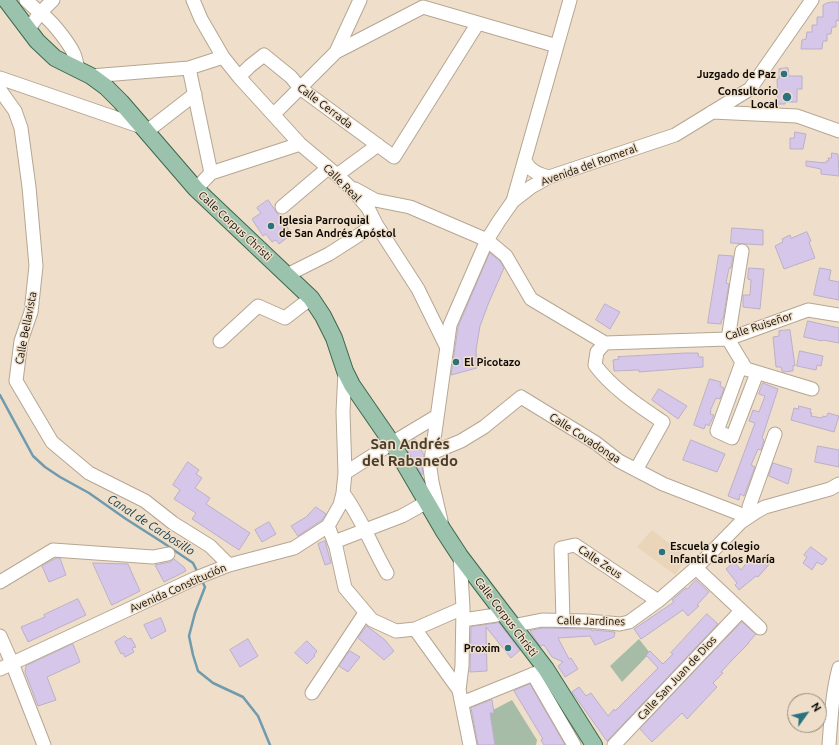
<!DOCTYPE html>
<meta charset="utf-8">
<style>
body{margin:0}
#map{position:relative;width:839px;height:745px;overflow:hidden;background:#efdfca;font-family:Ubuntu,sans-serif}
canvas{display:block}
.north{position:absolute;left:787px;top:693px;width:40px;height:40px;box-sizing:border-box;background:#efdfca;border:1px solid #968a7b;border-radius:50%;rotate:57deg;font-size:11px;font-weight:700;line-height:16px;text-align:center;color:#100b05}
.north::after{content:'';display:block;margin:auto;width:14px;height:18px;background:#2b727f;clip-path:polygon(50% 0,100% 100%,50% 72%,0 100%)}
</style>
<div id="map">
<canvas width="839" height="745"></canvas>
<div class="north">N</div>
</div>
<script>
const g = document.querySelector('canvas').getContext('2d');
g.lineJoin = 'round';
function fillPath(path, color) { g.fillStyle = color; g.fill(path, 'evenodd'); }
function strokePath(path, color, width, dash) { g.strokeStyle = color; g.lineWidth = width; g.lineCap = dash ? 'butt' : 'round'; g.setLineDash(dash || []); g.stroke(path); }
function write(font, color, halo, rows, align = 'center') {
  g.font = font + ' Ubuntu,sans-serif'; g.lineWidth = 3; g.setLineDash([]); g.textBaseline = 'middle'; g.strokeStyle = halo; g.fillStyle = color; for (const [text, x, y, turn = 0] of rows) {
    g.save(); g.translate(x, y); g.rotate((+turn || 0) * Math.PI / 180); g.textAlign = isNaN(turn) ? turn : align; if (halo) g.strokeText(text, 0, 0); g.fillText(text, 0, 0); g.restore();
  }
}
const built = new Path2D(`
 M652 530 687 557 675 575 637 547Z`);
const green = new Path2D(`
 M639 639 650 653 622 682 610 666Z
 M512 700 537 740 536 745H495L490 713H494L493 710Z`);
const stream = new Path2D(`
 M0 395 33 456 45 467 60 477 89 493 126 519 162 542 193 563 198 573
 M202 581 205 587 195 613 189 636 193 655 198 671 213 683 243 697 258 716 270 745`);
const building = new Path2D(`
 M832 2H839V21L836 20V27H832L831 34H827V41H823L822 49H801L802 40 806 39 807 32H812V25H817V17H823V5L827 3Z
 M788 68 789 76H802V89H797V102H785V104H778L777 79H779V69Z
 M795 132 806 134 803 149H790V138H794Z
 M832 153 838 154 839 176 821 174V169L806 166V161L826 163V161H829L828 158H831Z
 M268 200 289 230 285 233 288 237 279 244 276 240 272 242 266 234 263 236 252 219 261 213 257 208Z
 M732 228 763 230V245L731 243Z
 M807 232 811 241 809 242 815 258 784 269 775 246 783 242 782 239 790 235 791 238Z
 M490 253 500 261 504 268 489 302 480 326 476 350 477 368 451 375 458 327Z
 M719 255 733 256 731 268H729L726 283 729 284 723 319H722L721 324 708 323Z
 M749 268 764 269 760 309 743 307V295H750L751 280 748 279Z
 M820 268 831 270 829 280 839 282V300L814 295Z
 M605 304 620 312 610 329 596 320Z
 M808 321 839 328V343L823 340 822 341 804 337Z
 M790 330 795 366 793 365V371L783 372 782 371 781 367H776L773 337 779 336V331Z
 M800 351 823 356 821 366 817 365 816 370 797 366Z
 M686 353H698L699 357H703V367L639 372V370L614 371 613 360 619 359 618 357Z
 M710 379 721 382 720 386 724 388 720 399 716 398 710 411H711L710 414 714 415 709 426 706 424 704 429 694 425Z
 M763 383 778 389 762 438 764 440 761 450 758 449 751 465 755 467 744 496 740 494 739 500 728 496 755 423 749 421 753 410 759 412 765 396 759 394Z
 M659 389 687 406 678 419 652 400Z
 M799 406 811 409 810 413H812L811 416 822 418 823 416 826 417 828 413 839 416 834 432 791 420 794 408 798 409Z
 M415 439 424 455 422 467 423 474 422 475 404 445Z
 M691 440 725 454 717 472 683 460Z
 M818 446 839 450V467L815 462Z
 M188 462 199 470 196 474 202 478 195 488 210 498 206 504 250 533 239 550 192 519 196 513 174 499 180 490 173 485Z
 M773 463 792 469 788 484 769 476Z
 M316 507 326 514 322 520 298 536 291 526 306 517Z
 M269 522 276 534 262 542 255 530Z
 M325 541 331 563 325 565 318 544Z
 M811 547 827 559 822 565 817 562 812 570 803 563 807 557 804 555Z
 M765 555 772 561 758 577 756 576 739 590 735 585 737 583 726 569 734 562 741 570 752 556 759 562Z
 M57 558H60L66 575 49 582 42 566Z
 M174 559 184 567 186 571 164 582 155 565 170 562Z
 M93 563 128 564 140 591 112 605Z
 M696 580 709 592 697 605 699 606 688 616 683 610 641 639 634 629 674 602 672 600 686 588 687 589Z
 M78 599 86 615 28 642 21 627 45 617 44 615Z
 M707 614 718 624 607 741 572 692 579 687 586 696 591 693 608 716 614 709 615 711 658 668 646 655 650 651 663 664 673 654 671 653Z
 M161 618 166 631 151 639 144 625Z
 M742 622 756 634 748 643H749L733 659 721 672 723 673 713 683 717 687 687 719 682 713 652 742 640 729Z
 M499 623 520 650 511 658 486 627 487 671 470 672 471 627Z
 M367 626 385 640 394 651 384 660 358 638Z
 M543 628 588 629H591L592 631 594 630 615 632 614 637 595 645 590 636 558 638 569 659 571 658 578 669 565 677 558 666 563 662 552 657 544 645 540 646 530 631Z
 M125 636 128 639 131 638 136 647 132 648 134 652 125 657 123 653 121 654 115 642Z
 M248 639 258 656 240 667 230 650Z
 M307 641 317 651 314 655 315 656 307 664 295 653Z
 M73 644 80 662 47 677 56 700 38 706 25 672 26 666Z
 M350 651 360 657 348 672 339 666Z
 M530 684 565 745H544L541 740 543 739 514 691Z
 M492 700 494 713H490L495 745H478L471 708Z`);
const minor = new Path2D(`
 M26 0 40 13 53 0
 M193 0 201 19 223 57 239 77 300 144 337 175 351 188 368 208 376 224 418 289 447 348
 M28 30 40 13C50 18 69 43 74 54 76 59 77 65 78 70
 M336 52 423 7 557 46
 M189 68 211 173
 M91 76 189 68 223 57
 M239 77 250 66 264 55 291 77 300 88 394 157 478 23
 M0 78 142 127
 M0 90 15 111 21 128 29 187 36 266 31 312 21 341 16 381 52 442 89 473 145 501 173 523 210 546 229 565
 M712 112 797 116 839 131
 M274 114 336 52 360 0
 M146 132 195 94
 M525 161C530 171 538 174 549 177
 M337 175 378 145
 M196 189 211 173 300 144
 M355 189 375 200 410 207 487 240 506 256 531 299 605 343
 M513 201 570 0
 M282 207 328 168
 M742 251 728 339 746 369 812 389
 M287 275 329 254 376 224
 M220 341 258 306 285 318 311 298
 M605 343 728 339 808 310 839 315
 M605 343 597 352 595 365C613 389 638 405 663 422L636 470
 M742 362 717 431 732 438 757 373
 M432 453 461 441 484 427 521 397 596 443 619 461 663 484 748 517
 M345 473 392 443 437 416
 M343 493C361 517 372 547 387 573
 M751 515 749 507 775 434
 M441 521 432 482 430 468 450 325 487 240 499 221 513 201 531 187 549 177 675 135 750 89 812 0
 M328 526 336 547 345 588 372 620 396 631 415 629 463 608
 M334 542 402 516 427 502
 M460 556 463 608 462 666 459 690 470 745
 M696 568 760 628
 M0 582 53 550 153 557 168 554
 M463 620 503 614
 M563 620 561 548 575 545 658 601
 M512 626 542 620 588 621 620 624 629 622 658 601 696 568 741 522 756 512 765 507 830 489 839 484
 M415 629 459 690
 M0 636 12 663 44 745
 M0 669 196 578 229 565 294 548 328 526 340 505 343 493 345 473 343 412 345 371
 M533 674 574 745
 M312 693 365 613
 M462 703 546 669
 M614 745 741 611
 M829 745C831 719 832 694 839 668`);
const major = new Path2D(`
 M6 0 37 41 55 58 91 76 106 87 121 102 196 189 311 298 323 316 334 338 345 371 352 385 394 446 443 530 460 556 546 669 594 745`);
const markers = [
 [784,74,4,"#2b727f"],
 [787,97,5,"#2b727f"],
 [271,226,4,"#2b727f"],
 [456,362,4,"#2b727f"],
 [662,552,4,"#2b727f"],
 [508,648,4,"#2b727f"]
];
const poiNames = [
 ["Juzgado de Paz",776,74],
 ["Consultorio",778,91],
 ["Local",778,104],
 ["Iglesia Parroquial",279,220,"left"],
 ["de San Andrés Apóstol",279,233,"left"],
 ["El Picotazo",464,362,"left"],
 ["Escuela y Colegio",670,546,"left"],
 ["Infantil Carlos María",670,559,"left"],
 ["Proxim",500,648]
];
const streetNames = [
 ["Calle Cerrada",325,106,37],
 ["Avenida del Romeral",589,165,-20],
 ["Calle Real",342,183,45],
 ["Calle Corpus Christi",235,226,43],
 ["Calle Ruiseñor",759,326,-18],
 ["Calle Bellavista",26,328,-79],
 ["Calle Covadonga",585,438,33],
 ["Calle Zeus",600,562,34],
 ["Avenida Constitución",178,588,-24],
 ["Calle Corpus Christi",506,617,53],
 ["Calle Jardines",591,621,1],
 ["Calle San Juan de Dios",677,678,-47]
];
const waterNames = [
 ["Canal de Carbosillo",151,525,33]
];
const districtNames = [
 ["San Andrés",410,444],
 ["del Rabanedo",410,461]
];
fillPath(built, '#ead5ba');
fillPath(green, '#a6bca6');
strokePath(stream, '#709aad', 2.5);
fillPath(building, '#d6c6ea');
strokePath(building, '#bab0c6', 1);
strokePath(minor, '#b5a692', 15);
strokePath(major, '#3e684d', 18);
strokePath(minor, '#fff', 13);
strokePath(major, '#9ac2ac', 16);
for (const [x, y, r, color] of markers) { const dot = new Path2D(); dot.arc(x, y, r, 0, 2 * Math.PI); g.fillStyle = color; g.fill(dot); strokePath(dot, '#efdfca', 1.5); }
write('bold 11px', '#100b05', '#efdfca', poiNames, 'right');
write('11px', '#100b05', '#efdfca', streetNames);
write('italic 12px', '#133948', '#efdfca', waterNames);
write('bold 15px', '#493c2a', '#efdfca', districtNames);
</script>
